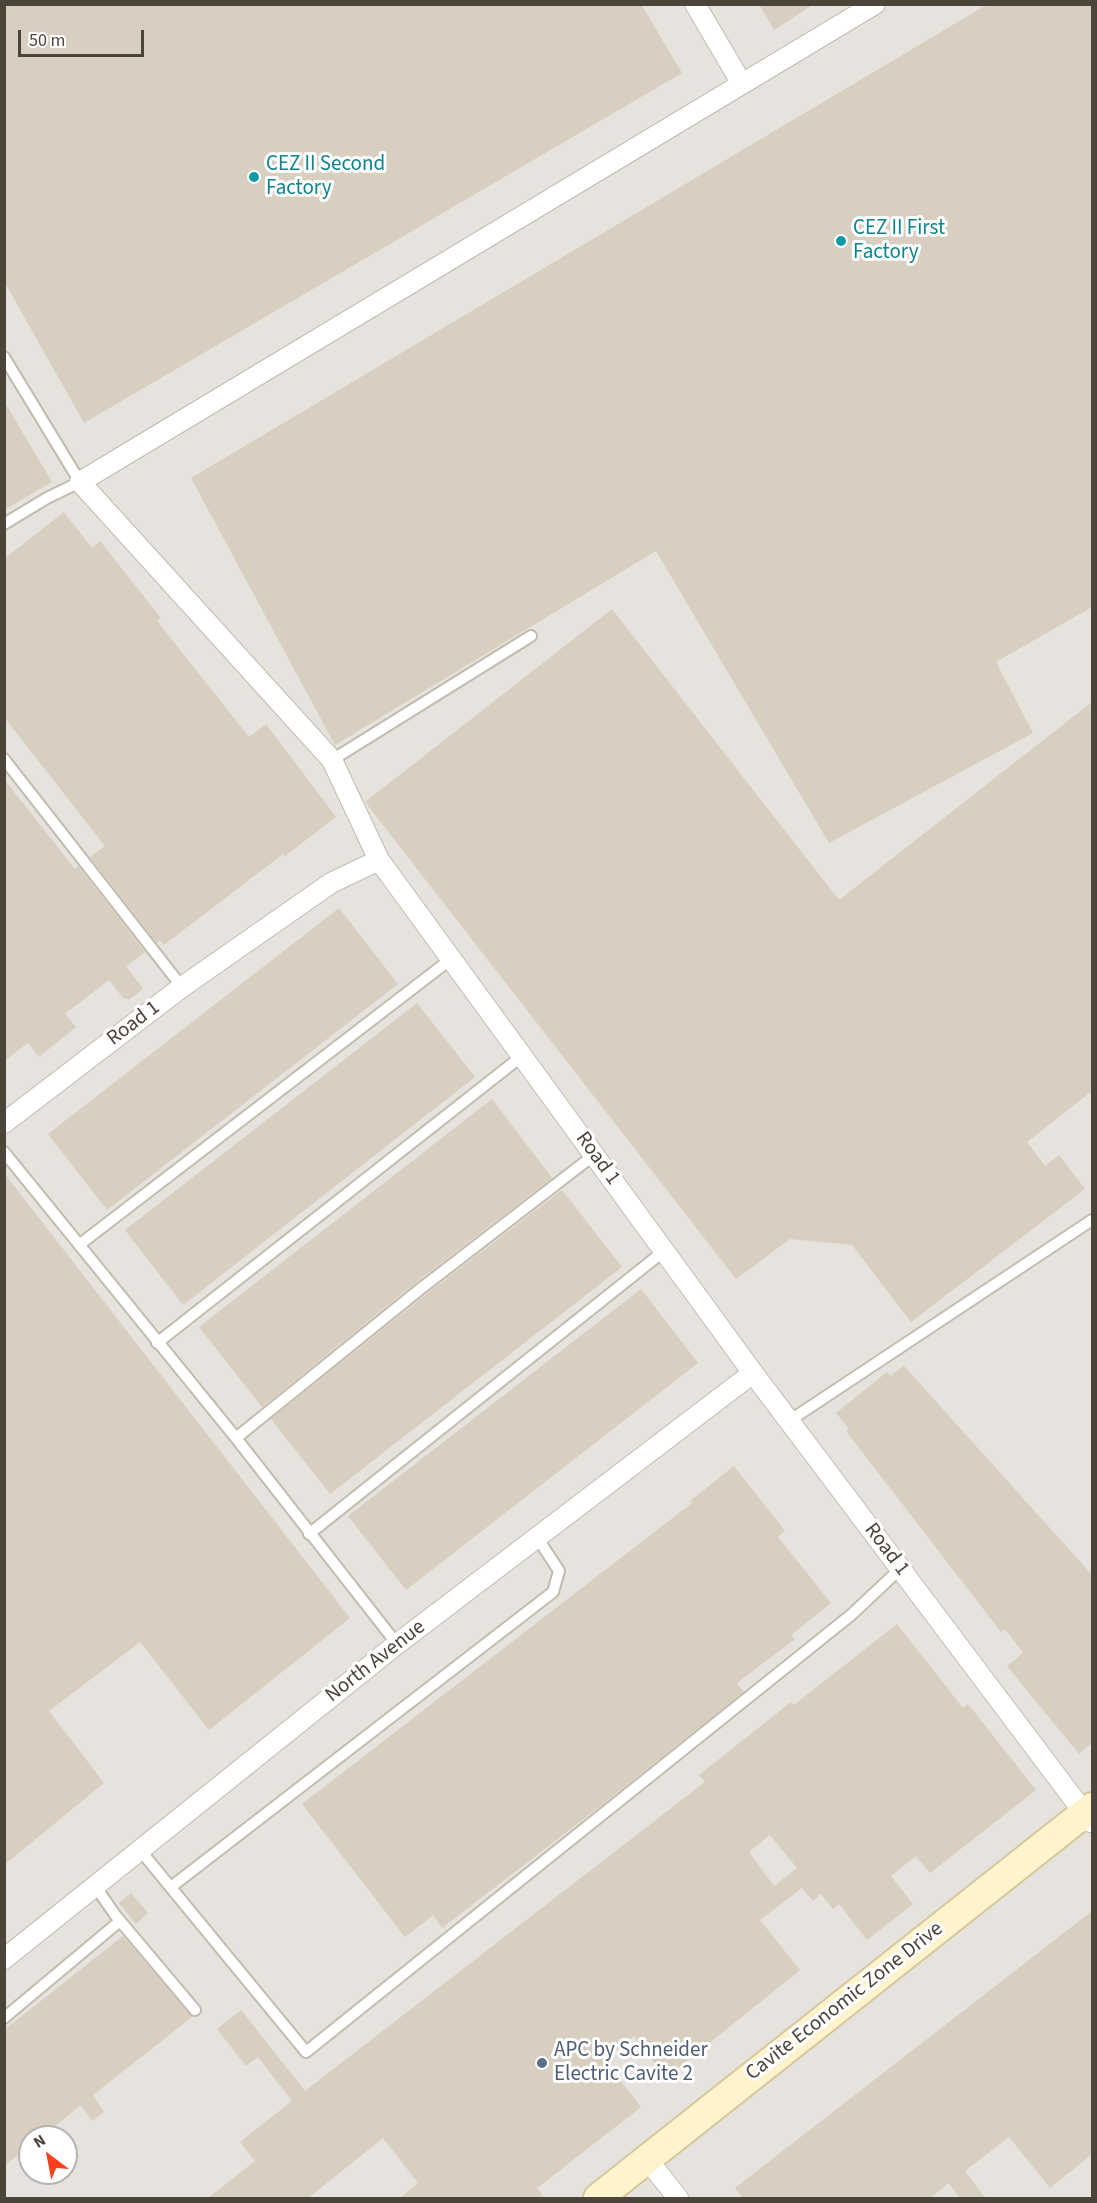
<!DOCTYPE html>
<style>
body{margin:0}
#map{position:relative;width:1097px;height:2203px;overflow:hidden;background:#f6f3ec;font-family:"Source Sans 3",sans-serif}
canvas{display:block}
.frame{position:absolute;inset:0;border:6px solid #4b4439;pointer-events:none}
.north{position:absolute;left:18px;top:2125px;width:60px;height:60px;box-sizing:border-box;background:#fff;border:2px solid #b7b4b0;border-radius:50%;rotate:328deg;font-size:16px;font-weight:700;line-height:24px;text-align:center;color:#4b4439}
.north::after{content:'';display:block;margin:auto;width:21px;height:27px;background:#fc3f1d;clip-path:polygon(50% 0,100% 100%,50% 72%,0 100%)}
.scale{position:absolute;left:18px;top:30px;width:126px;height:27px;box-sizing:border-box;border:3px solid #4b4439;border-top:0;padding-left:8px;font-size:18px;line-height:21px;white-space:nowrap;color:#4b4439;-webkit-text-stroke:4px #fff;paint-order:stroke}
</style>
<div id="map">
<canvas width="1097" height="2203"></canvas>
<div class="frame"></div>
<div class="north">N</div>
<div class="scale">50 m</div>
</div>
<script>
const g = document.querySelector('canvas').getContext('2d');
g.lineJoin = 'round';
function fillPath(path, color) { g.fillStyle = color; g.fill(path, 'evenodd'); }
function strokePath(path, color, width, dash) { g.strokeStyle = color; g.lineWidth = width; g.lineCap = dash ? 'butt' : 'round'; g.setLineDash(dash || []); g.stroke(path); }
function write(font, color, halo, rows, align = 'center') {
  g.font = font + ' "Source Sans 3",sans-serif'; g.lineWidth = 6; g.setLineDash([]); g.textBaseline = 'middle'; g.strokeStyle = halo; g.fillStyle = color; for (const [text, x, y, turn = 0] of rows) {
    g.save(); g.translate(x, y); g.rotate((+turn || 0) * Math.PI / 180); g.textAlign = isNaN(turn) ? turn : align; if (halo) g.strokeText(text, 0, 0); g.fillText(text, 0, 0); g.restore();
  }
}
const industrial = new Path2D(`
 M5 5H1092V2198H5ZM30 2137H66V2173H30Z`);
const building = new Path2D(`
 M4 4H641L682 73 84 423 4 281Z
 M759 4H814L774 30Z
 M988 4H1092V607L996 662 1033 733 829 843 656 551 335 745 191 478Z
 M4 401 52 482 4 510Z
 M64 512 92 548 100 541 161 618 157 621 249 737 266 724 336 817 285 856 283 854 164 945 160 940 157 943 90 857 105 846 4 717V559Z
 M612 609 839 900 1092 702V1091L1027 1142 1045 1166 1059 1155 1085 1189 911 1322 852 1245 790 1239 736 1279 365 802Z
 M4 779 75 869 78 866 145 952 126 966 143 989 129 1000 123 998 109 980 65 1014 76 1027 39 1057 28 1043 4 1061Z
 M339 908 398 984 107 1210 48 1134Z
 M417 1003 475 1077 183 1305 125 1230Z
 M492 1099 552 1178 414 1284 262 1407 199 1327Z
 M4 1173 350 1618 209 1730 140 1642 49 1711 104 1783 4 1865Z
 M562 1190 622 1267 330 1494 271 1419 424 1296Z
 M641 1289 698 1363 406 1590 348 1516Z
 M904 1366 1092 1575V1743L1079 1754 1007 1666 1023 1653 1005 1629 1001 1632 846 1431 849 1429 836 1413 887 1372 890 1376Z
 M734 1466 785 1531 778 1537 831 1603 791 1635 795 1639 737 1683 744 1692 603 1804 442 1928 433 1915 405 1937 302 1804 692 1503 690 1501Z
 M897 1624 963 1708 968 1704 1036 1790 930 1873 916 1856 891 1876 913 1904 867 1940 839 1904 833 1909 821 1894 813 1901 802 1888 760 1920 800 1970 666 2078 634 2036 604 2060 641 2107 537 2188 545 2199H399L418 2183 383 2138 307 2199H207L255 2161 240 2142 292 2101 258 2057 246 2066 217 2029 241 2010 305 2091 705 1782 699 1775 791 1702 794 1705ZM770 1835 797 1868 774 1886 749 1852Z
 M131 1893 148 1913 136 1924 119 1903Z
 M1092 1911V2154L1050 2188 1009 2137 965 2171 986 2199H960L949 2183 929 2199H743L735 2188Z
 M123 1936 192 2017 93 2095 104 2112 92 2121 81 2105 41 2137H30V2146L4 2166V2030Z`);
const lane = new Path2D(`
 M4 357 80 482 47 498 4 524
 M4 759 182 987
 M332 760 531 636
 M4 1152 236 1438 397 1644
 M79 1245 451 959
 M157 1343 522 1056
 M789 1421 1092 1220
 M236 1438 419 1290 594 1155
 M309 1534 664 1251
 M140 1850 306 2052 851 1615 900 1569
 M95 1886 116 1916 195 2010
 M171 1887 553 1592 559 1571 537 1537
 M4 2018 120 1921`);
const street = new Path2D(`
 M695 4 742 84
 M875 4 80 482 332 760 379 860 753 1373 1091 1822
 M4 1123 182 987 331 883 379 860
 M4 1959 397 1644 753 1373
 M647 2159 678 2198`);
const secondary = new Path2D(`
 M598 2198 1092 1807`);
const markers = [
 [254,177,6,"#0f9aa8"],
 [841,241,6,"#0f9aa8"],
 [542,2063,6,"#5c6f8a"]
];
const cultureNames = [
 ["CEZ II Second",266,165],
 ["Factory",266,189],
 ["CEZ II First",853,229],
 ["Factory",853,253]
];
const streetNames = [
 ["Road 1",134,1024,-37],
 ["Road 1",597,1159,54],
 ["Road 1",886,1550,53],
 ["North Avenue",376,1662,-38],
 ["Cavite Economic Zone Drive",845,2002,-38]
];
const serviceNames = [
 ["APC by Schneider",554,2051],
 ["Electric Cavite 2",554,2075]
];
fillPath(industrial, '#e6e2dd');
fillPath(building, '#d8cfc1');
strokePath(lane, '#c2bbae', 14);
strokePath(street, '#c2bbae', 22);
strokePath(secondary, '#d6c79b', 32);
strokePath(lane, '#fff', 10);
strokePath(street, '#fff', 20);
strokePath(secondary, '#fff3cd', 28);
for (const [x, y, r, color] of markers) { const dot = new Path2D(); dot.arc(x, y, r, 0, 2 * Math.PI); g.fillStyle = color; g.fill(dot); strokePath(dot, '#fff', 2); }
write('21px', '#0d838f', '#fff', cultureNames, 'left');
write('21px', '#4b4439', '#fff', streetNames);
write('21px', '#4e5e75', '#fff', serviceNames, 'left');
</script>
